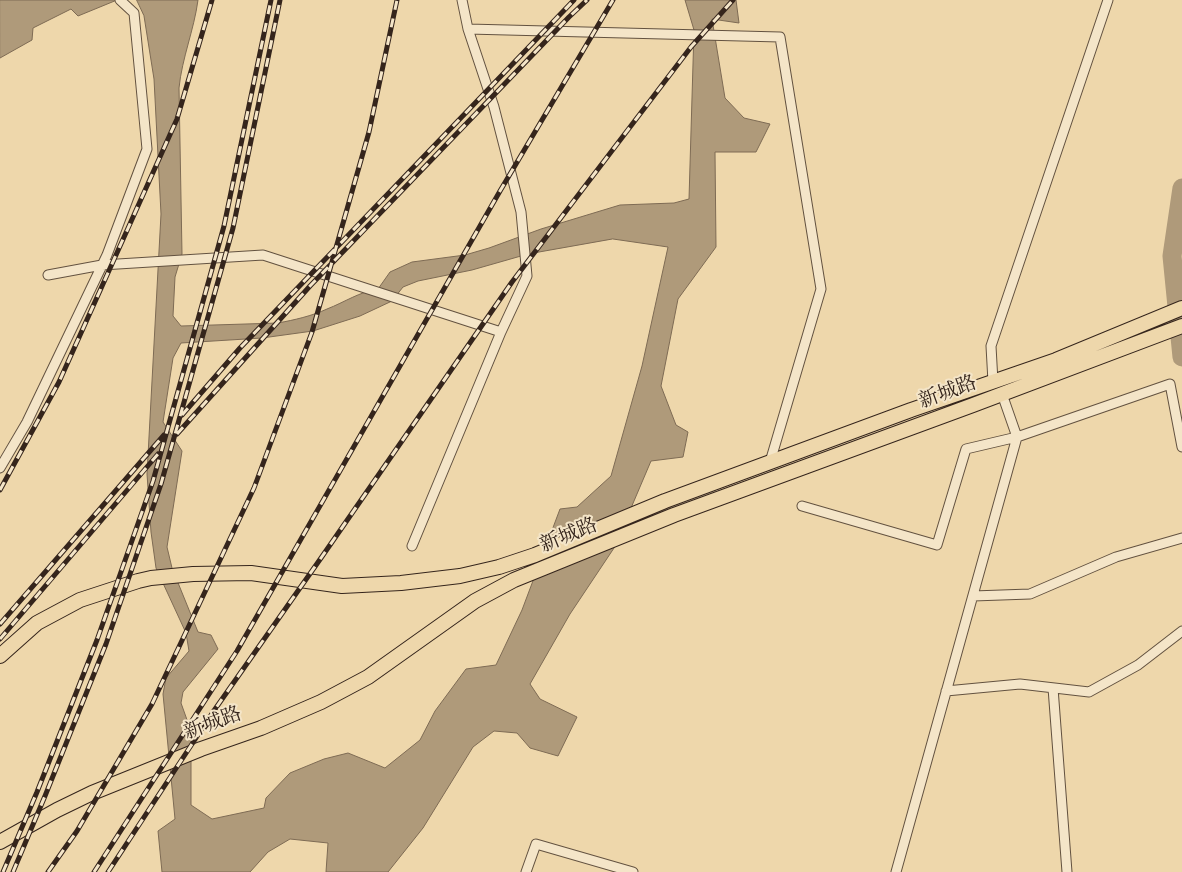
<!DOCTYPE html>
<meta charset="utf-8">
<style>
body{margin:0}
canvas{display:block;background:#eed7ab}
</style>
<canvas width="1182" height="872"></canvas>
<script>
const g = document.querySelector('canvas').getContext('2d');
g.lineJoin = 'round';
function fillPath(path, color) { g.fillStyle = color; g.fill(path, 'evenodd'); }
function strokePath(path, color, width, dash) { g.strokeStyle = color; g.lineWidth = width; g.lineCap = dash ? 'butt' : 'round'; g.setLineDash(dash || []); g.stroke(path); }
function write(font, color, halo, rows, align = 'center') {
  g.font = font + ' "Libre Bodoni","Noto Serif SC",serif'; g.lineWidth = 4; g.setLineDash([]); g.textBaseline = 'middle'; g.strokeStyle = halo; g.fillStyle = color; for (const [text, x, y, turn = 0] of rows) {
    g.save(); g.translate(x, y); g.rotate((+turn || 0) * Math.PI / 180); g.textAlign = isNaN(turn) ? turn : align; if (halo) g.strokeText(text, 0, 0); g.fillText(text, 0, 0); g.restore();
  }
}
const water = new Path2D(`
 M0 0H117L78 16 71 9 33 28 32 40 0 58Z
 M137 0H198C194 30 182 58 179 88L182 254 175 277 173 316 181 326 278 323C294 320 312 316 327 309 345 302 359 292 378 289L390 272 412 262 465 255 489 248 541 229 620 205 674 203 689 199 694 30 685 0H736L739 23 712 19 725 98 744 118 770 124 756 152H715L716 247 678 299 661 386 676 425 688 432 683 457 651 461 614 548 570 614 530 684 540 699 577 717 558 756 530 748 517 733 494 731 473 747 423 828 388 872H326L328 843 290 839 268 852 250 872H162L158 831 175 819 163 694 166 678 189 651 186 633 156 568 151 532 147 474 161 214 154 79 144 16ZM613 239 668 247 642 366 611 476 577 507 560 509 522 610 496 665 466 669 435 711 420 740 385 768 348 753 324 759 290 773 266 798 264 808 212 819 191 805V731L181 703 183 692 218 649 211 635 198 632 172 568 167 547 182 451 163 422 173 358 181 343 262 338 313 331 360 316 392 301 403 287 418 281 472 270 528 254Z`);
const river = new Path2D(`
 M1182 188 1172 256 1182 357`);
const minor = new Path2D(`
 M462 0 468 29 780 37 821 289 770 462
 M468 29 494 107 521 212 527 276 501 332
 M48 275 102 265 263 255 501 332 412 546
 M993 382 991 346 1108 0
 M0 468 27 422 107 255 147 149 134 13 120 0
 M802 506 937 545 966 449 1017 437 1170 384 1182 447
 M973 596 1030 594 1116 557 1182 538
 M1053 688 1067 872
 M946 691 1020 684 1089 692 1138 665 1182 631
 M526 872 536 844 633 872
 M896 872 1017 437 1002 394`);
const primary = new Path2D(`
 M0 656 37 623 80 600 138 581 151 578 193 574 251 573 342 586 401 583 460 576 499 567 535 555 665 501 911 410 1056 360 1182 308
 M0 842 57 810 92 793 201 749 261 728 321 702 368 677 475 601 514 580 674 515 973 405 1182 326`);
const rail = new Path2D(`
 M182 415 240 348 574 0
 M177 434 310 286 569 17 587 0
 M0 490 59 382 177 119 212 0
 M0 624 164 435
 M0 639 158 454
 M3 872 37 792 97 640 153 481 224 226 271 0
 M13 872 45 796 106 644 161 484 233 228 280 0
 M48 872 77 831 152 704 254 488 312 332 369 132 397 0
 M94 872 237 651 500 191 613 0
 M108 872 213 712 321 558 512 282 691 47 733 0`);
const streetNames = [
 ["新城路",948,393,-20],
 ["新城路",569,536,-22],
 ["新城路",213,724,-20]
];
fillPath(water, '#af9a7a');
strokePath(water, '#7e6b54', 1);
strokePath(river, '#af9a7a', 19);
strokePath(minor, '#635240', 11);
strokePath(primary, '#35251c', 16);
strokePath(minor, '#f4e5c8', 9);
strokePath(primary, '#eed7ab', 14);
strokePath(rail, '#35251c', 5);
strokePath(rail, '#f4e5c8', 3, [9]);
write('20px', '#35251c', '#f4e5c8', streetNames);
</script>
